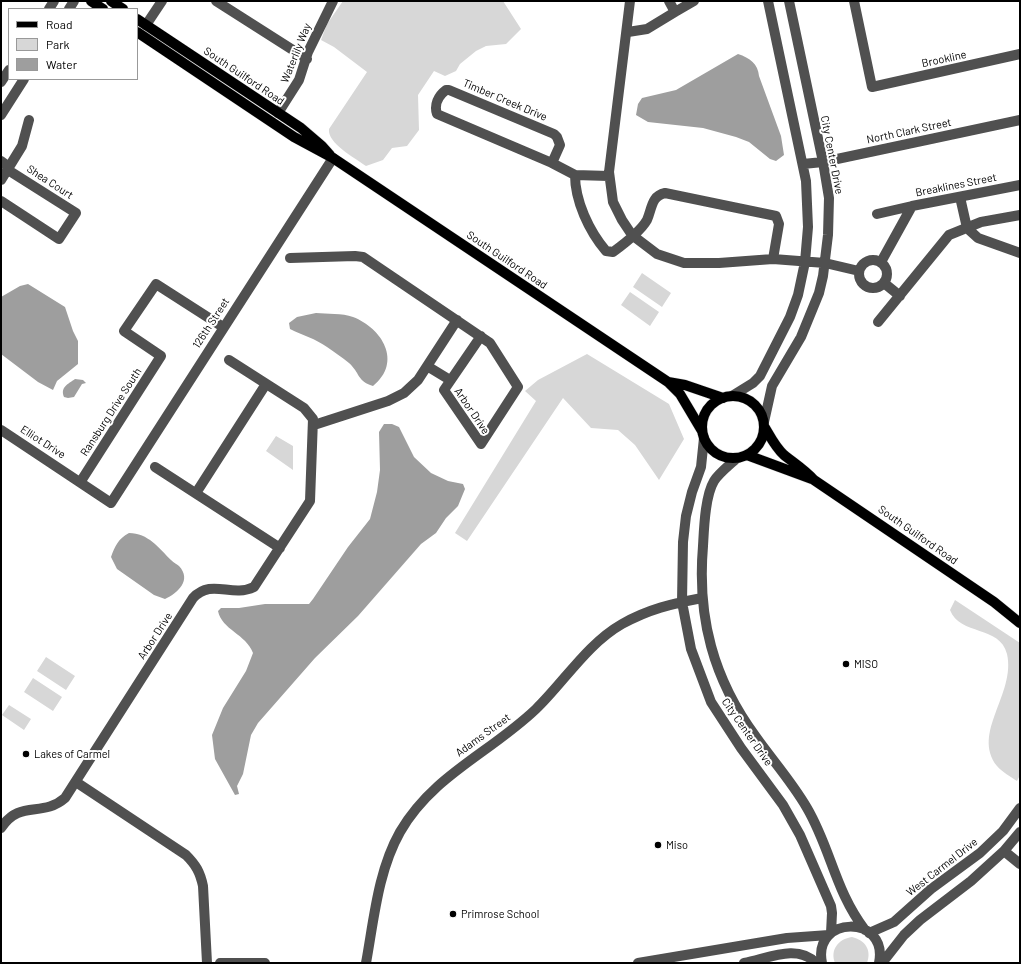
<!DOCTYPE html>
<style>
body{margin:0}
#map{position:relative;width:1021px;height:964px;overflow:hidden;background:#fff;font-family:Barlow,sans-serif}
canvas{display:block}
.frame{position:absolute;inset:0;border:2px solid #000;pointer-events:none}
.legend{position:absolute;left:8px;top:8px;width:130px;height:72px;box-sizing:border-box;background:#fff;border:1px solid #999;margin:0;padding:5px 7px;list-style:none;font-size:12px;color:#000}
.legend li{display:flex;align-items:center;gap:8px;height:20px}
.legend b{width:20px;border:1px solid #999}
</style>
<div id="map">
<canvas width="1021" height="964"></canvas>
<div class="frame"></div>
<ul class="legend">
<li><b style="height:5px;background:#000"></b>Road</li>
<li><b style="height:11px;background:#d7d7d7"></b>Park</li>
<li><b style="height:11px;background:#9e9e9e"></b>Water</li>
</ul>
</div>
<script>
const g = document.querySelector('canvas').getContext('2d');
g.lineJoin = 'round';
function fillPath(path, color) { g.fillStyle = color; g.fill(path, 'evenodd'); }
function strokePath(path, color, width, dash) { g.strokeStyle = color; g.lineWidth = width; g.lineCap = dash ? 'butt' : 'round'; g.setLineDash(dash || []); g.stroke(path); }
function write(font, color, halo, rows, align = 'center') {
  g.font = font + ' Barlow,sans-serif'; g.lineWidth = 4; g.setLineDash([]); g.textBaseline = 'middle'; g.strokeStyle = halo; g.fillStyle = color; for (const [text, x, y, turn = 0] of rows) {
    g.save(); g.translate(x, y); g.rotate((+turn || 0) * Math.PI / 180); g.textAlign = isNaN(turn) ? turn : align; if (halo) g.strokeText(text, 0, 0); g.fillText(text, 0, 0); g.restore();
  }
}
const green = new Path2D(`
 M343 1H503L521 29 506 44 486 46 476 51 460 64 456 71 445 76 434 71 418 95 419 130 407 146 392 148 383 160 366 166C355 158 327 143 329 129L367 72 334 47 321 40 327 24Z
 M642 273 671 293 662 307 633 287Z
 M630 292 659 312 650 326 621 305Z
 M587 354 669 404 684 439 659 480 635 445 618 430 591 428 563 398 467 541 455 533 536 401 525 391 538 380Z
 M276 436 293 446V470L266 451Z
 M955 600 1020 643V775L1017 781C1011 777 1002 772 997 766 971 733 1016 694 1007 654 1000 625 960 636 950 610Z
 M46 657 75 676 66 690 37 671Z
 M33 678 62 697 53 711 24 692Z
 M9 705 31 719 24 730 2 715Z
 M852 937C865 940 872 950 867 963H835C830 950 838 939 852 937Z`);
const water = new Path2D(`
 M738 54C750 58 758 64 759 76L781 136 784 155 776 161 770 159 749 142 736 137 703 128 648 122 636 115 638 104 642 98 676 90Z
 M28 284 65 307 73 331 78 341V364L57 381 53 390 38 382 1 354V297L20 286Z
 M316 313C327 314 342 313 353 317 382 328 403 362 373 386 357 381 360 373 349 363 342 357 334 352 327 347 316 339 302 335 290 329L289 323 297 317Z
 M75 379 83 380 86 383 82 384 74 397 68 398 64 397C60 387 68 384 75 379Z
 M384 424H392L399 427 414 457 431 473 448 481 463 484 465 489 458 506 446 518 436 533 421 544 358 616 315 658 258 723 251 735 243 774 237 786 239 794 235 795 215 759 212 735 223 708 246 671 253 653C246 634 222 630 218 611L221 608H239L265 604H309L313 599 348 547 370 519 377 492 380 470 379 432Z
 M129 533C148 533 159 548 171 560 174 563 177 564 179 566 192 580 178 593 165 599L154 595 117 569 111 557C115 546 118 539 129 533Z`);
const minor = new Path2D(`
 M216 1 307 59
 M630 1 609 172 613 202 622 220 632 235 657 254 684 263H719L773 259 825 263 859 271
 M669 1 675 12 694 1
 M854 1 872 87 1020 54
 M49 9 54 1
 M69 9 74 1
 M146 25 162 1
 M628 32 647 29 675 12
 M1 82 9 70
 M446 90H449L554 134 557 137 560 145 552 163 437 114C434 105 438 96 446 90Z
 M278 113 299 80 308 52 333 1
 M1 115 24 79
 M1 161 9 167
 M552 163 575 175 609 176
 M803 164 823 162 1020 120
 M575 175C575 201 589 231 606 251L613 252C624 244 640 232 647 220 652 209 651 196 665 193L776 216 779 224 773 259
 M1 180 22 146 29 120
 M960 197 967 228 978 238 1020 253
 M1 201 59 239 76 213 8 170
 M877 214 912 206
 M290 258 355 256 363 257 490 343 518 387 481 444 444 390 481 336
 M859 274a14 14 0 1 1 28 0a14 14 0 1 1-28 0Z
 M881 262 912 206 1020 185
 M884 283 900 296
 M878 322 949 235 981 222 1020 215
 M427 366 450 380
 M732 396 753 383 760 376 790 317 798 295 805 262 808 227 806 181 768 1
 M764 422 772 386 801 337 819 293 823 276 828 235 829 198 823 162 789 1
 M314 425 388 401 404 393 418 380 457 320
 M1 430 111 503 333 158
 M704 438 701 467 692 492 686 516 683 542 682 602 691 649 711 702 741 748 783 805 800 835 831 906 832 913 831 933
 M737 458C730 465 720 472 714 481 705 496 704 529 703 546 697 617 713 679 756 737 773 761 792 782 807 808 831 849 835 891 865 930
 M155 467 280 548
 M81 481 161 356 124 331 156 284 223 327
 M196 493 266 384
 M76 782 186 855C196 865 200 872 203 886L207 963
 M1 828C20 799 42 818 65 798L193 598C212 578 231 598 254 587L310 501 313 419 304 408 229 360
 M1004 851 1020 864
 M869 933 894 922 931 889 980 853 1003 831 1020 808
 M220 963H265
 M366 963C374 919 378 871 400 832 433 775 490 753 536 709 564 682 587 644 622 624 649 609 671 604 702 598
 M638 963 787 938 829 935
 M744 963C767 959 797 943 816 963
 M822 963C812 915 889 914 879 963
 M882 963 904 935 920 920 971 881 1004 851 1020 832`);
const major = new Path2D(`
 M91 1 103 9
 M111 1 123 9
 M137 19 301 128 322 146 330 155
 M137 32 294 137 333 158 668 382 680 394 702 431
 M668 382 685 385 723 398
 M702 427a31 31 0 1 1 62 0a31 31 0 1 1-62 0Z
 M764 426C770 436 775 447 784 455 794 463 805 470 814 480L994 602 1020 623
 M747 455 812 479`);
const markers = [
 [846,664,4,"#000"],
 [26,754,4,"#000"],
 [658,845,4,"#000"],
 [453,914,4,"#000"]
];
const streetNames = [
 ["Waterlily Way",296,53,-68],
 ["Brookline",944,59,-12],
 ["South Guilford Road",244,76,34],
 ["Timber Creek Drive",505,100,23],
 ["North Clark Street",909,131,-12],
 ["City Center Drive",832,155,79],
 ["Shea Court",50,182,33],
 ["Breaklines Street",956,185,-11],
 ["South Guilford Road",507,260,34],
 ["126th Street",211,323,-57],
 ["Arbor Drive",472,411,56],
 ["Ransburg Drive South",111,412,-57],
 ["Elliot Drive",43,442,33],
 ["South Guilford Road",918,535,35],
 ["Arbor Drive",155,636,-57],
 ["City Center Drive",747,732,55],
 ["Adams Street",483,735,-36],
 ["West Carmel Drive",942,867,-38]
];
const poiNames = [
 ["MISO",854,664],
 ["Lakes of Carmel",34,754],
 ["Miso",666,845],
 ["Primrose School",461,914]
];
fillPath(green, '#d7d7d7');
fillPath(water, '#9e9e9e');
strokePath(major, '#dbdbdb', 11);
strokePath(minor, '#505050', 10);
strokePath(major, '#000', 10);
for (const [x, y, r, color] of markers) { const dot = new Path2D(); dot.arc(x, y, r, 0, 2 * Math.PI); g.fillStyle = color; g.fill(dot); strokePath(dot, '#fff', 1.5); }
write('11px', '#000', '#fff', streetNames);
write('11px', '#000', '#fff', poiNames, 'left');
</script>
